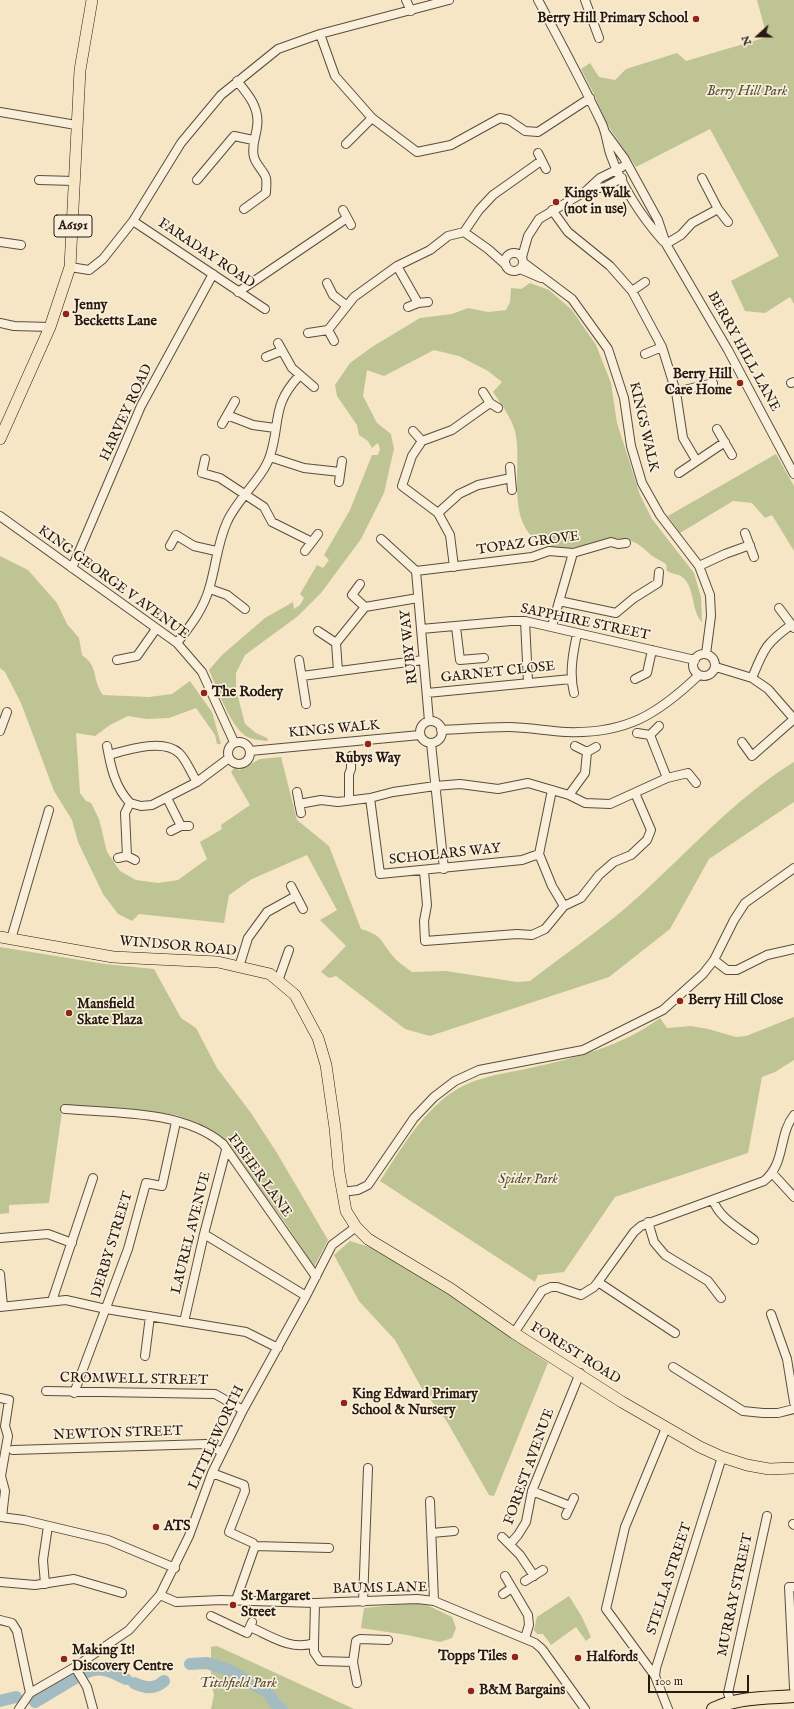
<!DOCTYPE html>
<style>
body{margin:0}
#map{position:relative;width:794px;height:1709px;overflow:hidden;background:#f6e6c6;font-family:"IM FELL English",serif}
canvas{display:block}
.north{position:absolute;left:738px;top:16px;width:40px;height:40px;-webkit-text-stroke:3px #f9efda;paint-order:stroke;rotate:249deg;font-size:11px;font-weight:700;line-height:16px;text-align:center;color:#261a11}
.north::after{content:'';display:block;margin:auto;width:14px;height:18px;background:#261a11;clip-path:polygon(50% 0,100% 100%,50% 72%,0 100%)}
.scale{position:absolute;left:648px;top:1675px;width:101px;height:18px;box-sizing:border-box;border:2px solid #261a11;border-top:0;padding-left:5px;font-size:12px;line-height:14px;white-space:nowrap;color:#261a11;-webkit-text-stroke:3px #f9efda;paint-order:stroke}
</style>
<div id="map">
<canvas width="794" height="1709"></canvas>
<div class="north">N</div>
<div class="scale">100 m</div>
</div>
<script>
const g = document.querySelector('canvas').getContext('2d');
g.lineJoin = 'round';
function fillPath(path, color) { g.fillStyle = color; g.fill(path, 'evenodd'); }
function strokePath(path, color, width, dash) { g.strokeStyle = color; g.lineWidth = width; g.lineCap = dash ? 'butt' : 'round'; g.setLineDash(dash || []); g.stroke(path); }
function write(font, color, halo, rows, align = 'center') {
  g.font = font + ' "IM FELL English",serif'; g.lineWidth = 3.5; g.setLineDash([]); g.textBaseline = 'middle'; g.strokeStyle = halo; g.fillStyle = color; for (const [text, x, y, turn = 0] of rows) {
    g.save(); g.translate(x, y); g.rotate((+turn || 0) * Math.PI / 180); g.textAlign = isNaN(turn) ? turn : align; if (halo) g.strokeText(text, 0, 0); g.fillText(text, 0, 0); g.restore();
  }
}
const green = new Path2D(`
 M757 0H794V304L790 297 765 313 745 311 731 281 779 256 710 129 636 167 607 124 594 94 581 69 590 63 599 77 615 80 626 69 677 53 686 61 767 37Z
 M530 283 549 290 572 310 596 345 611 383 617 423 640 495 652 519 694 573 701 597 702 622C690 610 696 583 679 575 675 574 671 573 667 571L666 564C661 561 655 558 651 555 644 549 640 544 631 541 603 531 579 555 551 547 501 532 524 469 515 431 511 417 501 404 493 392L502 382 488 371 459 356 434 350 384 376 367 370 363 396 377 423 391 434 394 449 384 493 361 539 321 593 298 616 245 655 236 673V689L245 724 256 733 267 738 268 741C259 740 248 740 241 732 228 719 217 688 209 670L222 655 265 618 293 602 294 609 300 605 304 598 300 594 317 565 323 568 329 560 324 555 350 510 372 455H378L380 449 378 443 372 448 368 441 359 435 357 425 337 396 335 385 350 363 372 347 420 318 452 314 468 308 488 312 506 310 510 302 511 288 521 289Z
 M776 454 794 486V551L772 515 765 518 752 503 733 501 680 533 668 516Z
 M0 556 28 570 57 603 67 624 79 638 82 655C100 668 91 679 103 695L149 697 172 694 190 681 212 712 221 744H217L215 735 196 708 169 718 147 719 128 716 110 725 95 736 76 733 80 793 86 801 91 803 99 819 107 852 120 871 136 880 158 883 178 880 207 859 200 842 222 829 221 825 250 805 231 772 234 768 240 770 260 759 281 757 297 820 329 846 361 929C384 936 379 940 393 956 398 963 406 967 412 972L446 971 517 982 530 981C563 955 598 932 629 905 684 857 732 800 794 762V802L709 859 670 929 609 977 430 1036 405 1029 336 976 329 978 321 972 346 946 320 920 337 910 307 855 252 879 229 895 224 923 139 914 132 921 118 914 103 894 78 842 72 820 54 791 21 703 5 672 0 668Z
 M0 947 105 964 154 969 181 1018 196 1028 217 1068 251 1113 277 1153 328 1240 314 1267 286 1224 222 1138 198 1123 176 1115 126 1108 63 1105 49 1203 9 1205V1213L0 1214Z
 M794 1017V1060L775 1072 762 1077 748 1153 615 1197 564 1272 538 1275 535 1282 380 1181C399 1152 416 1122 443 1099 470 1077 498 1075 530 1068 576 1058 622 1046 660 1018L667 1028 691 1026 708 1029 736 1037 746 1036Z
 M350 1241 376 1249 448 1294 548 1363 494 1496 489 1495 446 1420 421 1387 395 1340 359 1301 334 1255Z
 M569 1596 582 1617 591 1637 586 1641 576 1627 551 1645 543 1634H537L534 1630 537 1617Z
 M415 1603 429 1606 452 1617 456 1628 452 1638 440 1642 407 1635 361 1628 364 1608Z
 M217 1646 354 1709H211L214 1695 211 1681V1647Z`);
const river = new Path2D(`
 M190 1664 207 1663 229 1670 267 1692 278 1707 282 1709
 M85 1673C100 1665 112 1672 126 1679
 M134 1683C145 1688 154 1690 164 1681
 M0 1701 16 1697
 M35 1702 75 1678`);
const minor = new Path2D(`
 M406 0 411 11
 M538 0C560 41 582 82 602 124 607 135 607 146 611 156 622 186 642 217 663 241
 M585 0 599 38
 M320 34 335 76 372 118 417 152 451 145 500 118 509 120 525 131 538 132 590 98
 M237 81C248 94 260 108 257 127 256 137 251 146 254 157 256 165 264 171 266 178 267 182 266 188 266 193L244 209
 M0 112 76 125
 M605 132 624 158 658 220 666 244 728 350 794 474
 M346 144 372 118
 M538 153 546 169
 M39 180 74 181
 M197 180 234 136 253 140
 M587 190 605 187 622 178
 M718 209 728 222
 M343 210 351 225
 M552 210 568 232 610 266 632 291 662 347 676 392 683 438 696 460
 M133 221 265 309
 M464 232 479 210 493 195 541 161
 M0 242 21 245
 M666 244 681 235 692 223 718 209 702 178
 M505 262a9 9 0 1 1 18 0a9 9 0 1 1-18 0Z
 M522 257 528 236 539 219 586 191 600 178 622 167
 M524 263 572 299 608 349 624 398 631 446 642 483 660 515 699 566 710 595 711 616 706 654
 M397 266 418 303
 M70 267 89 270 103 259 133 221 181 143 221 95 278 49 320 34 449 0
 M520 269 541 278
 M327 283 333 295 347 306
 M632 291 645 282
 M238 292 347 218
 M408 307 418 303 428 302
 M0 323 14 326 50 327
 M328 330 334 341
 M308 333 328 330 354 297 397 266 430 250 448 236 464 232 488 249 506 265
 M278 343 292 368 314 387
 M645 354 662 347
 M266 357 281 351
 M791 383 794 382
 M483 392 490 403 498 408
 M676 392 713 383
 M227 415 253 425 275 428
 M222 424 235 401
 M717 429 732 455
 M413 431 422 441
 M270 457 304 468 340 472
 M205 459 202 473 220 478 264 507 272 522 312 542
 M510 467 512 490
 M679 473 725 442
 M339 482 342 461
 M438 513 459 494 478 485 511 478
 M0 516 177 643 202 672 234 742
 M745 533 754 557
 M381 539 416 571
 M170 546 176 535 194 546 216 551
 M305 551 318 534
 M699 566 725 554 750 545
 M454 567 450 535 438 513 402 486 412 456 422 441 452 430 490 403
 M72 568 141 406 213 274
 M416 571 532 557 549 551 573 553 611 542 618 544 626 543
 M416 571 429 721
 M360 584 352 595 365 607
 M210 589 227 595 245 609
 M559 601 616 613 634 598 658 583 659 572
 M779 608 794 628
 M525 621 528 682
 M552 626 573 553
 M456 627 460 660 484 658
 M421 629 511 621H525L695 660
 M318 631 336 643
 M177 643C190 626 203 610 209 589 216 567 217 544 227 522 237 499 263 478 270 456 281 422 271 406 299 376
 M693 665a11 11 0 1 1 22 0a11 11 0 1 1-22 0Z
 M117 660 137 656 156 629
 M299 660 306 704
 M716 667 752 678 768 689 794 719
 M338 671 336 643 365 607 418 598
 M302 676 423 660
 M752 678C764 649 765 644 791 625
 M635 679 647 673 652 650
 M427 693 571 679
 M574 693C569 673 573 653 577 634
 M420 732a11 11 0 1 1 22 0a11 11 0 1 1-22 0Z
 M441 730C464 729 486 727 508 727 528 727 547 731 566 732 626 734 657 715 699 675
 M0 731 7 712
 M637 733 650 735 659 726
 M650 735 667 778
 M228 753a11 11 0 1 1 22 0a11 11 0 1 1-22 0Z
 M742 742 752 756 794 719
 M431 743 444 869
 M107 746C111 768 115 787 130 803
 M575 746 587 752 596 747
 M250 751 420 735
 M109 755C127 750 163 738 179 753 186 759 191 773 197 782
 M552 790 539 854 552 886 564 906
 M297 792 301 813
 M569 795 585 773 587 752
 M167 798 181 826
 M370 798 380 874 522 860 539 854
 M349 800V774L351 769V756
 M130 803 141 806 152 805 197 782 229 758
 M299 804 321 800 338 802 370 798 393 792 435 786 460 784 498 789 528 783 569 795 585 803 610 804 667 778 688 773 696 783
 M171 831 181 826H189
 M127 856 125 813 130 803
 M118 858 127 856 135 860
 M424 871 427 905 424 921 425 941 517 934 532 935 545 929 564 906 581 898 599 875 614 862 631 855 647 840 651 830 635 793
 M291 886 303 909
 M11 939 49 810
 M714 960 727 970H737L767 955 794 949
 M239 967 248 938 267 912 296 896
 M278 981 289 950
 M65 1109C114 1113 183 1110 223 1144L316 1277
 M773 1174 794 1197
 M342 1192 358 1190 368 1185 414 1118 434 1097 455 1081 479 1070 583 1050 663 1010 703 974 714 960 734 920 745 903 794 868
 M713 1200C719 1218 739 1228 754 1240
 M648 1222 654 1242 659 1248 665 1255 708 1281 721 1298
 M204 1234 306 1296
 M0 1238 48 1234 72 1243
 M0 1274 3 1306
 M598 1282 675 1333
 M52 1301 93 1178
 M0 1307 66 1300 106 1309 246 1332 278 1348
 M771 1314 787 1359 794 1402
 M184 1322 204 1234 226 1150
 M514 1333 542 1291 551 1287H557L581 1295 594 1287 598 1282 634 1232 641 1226 764 1181C786 1163 778 1135 794 1115
 M145 1356 150 1316
 M673 1367 743 1411 763 1413H778L794 1409
 M46 1391 215 1394 243 1410
 M74 1393 128 1249 146 1183 162 1186 176 1122
 M0 1398 9 1400 5 1426 8 1436 1 1476 5 1491 2 1517
 M13 1450 206 1444 222 1452
 M212 1473 244 1485 245 1491 229 1532 253 1543 255 1546
 M532 1491 570 1506
 M430 1501 434 1601
 M566 1515 574 1498
 M0 1517 24 1520 108 1540 175 1568
 M793 1524 794 1525
 M432 1533 454 1531
 M502 1537 520 1555 534 1576
 M510 1544 518 1535 526 1522 532 1491 580 1373
 M255 1546 329 1548
 M505 1576 528 1615 529 1625 525 1638
 M525 1581 543 1570
 M0 1582 35 1585 74 1579 122 1593
 M45 1584 43 1560 48 1526
 M794 1587H789L794 1688
 M503 1594 512 1588
 M160 1595 176 1602 221 1600 315 1603 417 1599 434 1601 535 1643 542 1649 585 1709
 M236 1600 255 1546
 M363 1602 368 1468
 M211 1616 247 1633 252 1622
 M0 1620 12 1623 17 1631 30 1693
 M250 1627C271 1636 291 1651 314 1643V1652L320 1661 353 1662
 M314 1643 315 1603
 M75 1667 87 1687 93 1709
 M655 1676 606 1609 625 1527 666 1428
 M357 1683 353 1662 356 1641 360 1639 388 1640
 M731 1702 728 1693 767 1516
 M19 1709 30 1693 75 1667 129 1630 160 1595 189 1536 212 1473 243 1410 306 1296 332 1245 356 1227
 M668 1709 655 1676 656 1668 722 1457`);
const major = new Path2D(`
 M0 439 50 327 70 267 80 70 92 0
 M0 937 113 957 218 962 270 974 295 995 318 1038 326 1065 335 1128 339 1172 346 1211 356 1227 368 1239 451 1289 514 1333 622 1402 700 1447 722 1457 747 1465 769 1469 794 1468`);
const highway = new Path2D(`
 M713 1709C738 1697 767 1698 794 1696`);
const markers = [
 [696,19,4,"#8f2418"],
 [556,202,4,"#8f2418"],
 [66,314,4,"#8f2418"],
 [740,383,4,"#8f2418"],
 [204,693,4,"#8f2418"],
 [368,744,4,"#8f2418"],
 [680,1001,4,"#8f2418"],
 [69,1013,4,"#8f2418"],
 [344,1403,4,"#8f2418"],
 [156,1527,4,"#8f2418"],
 [233,1605,4,"#8f2418"],
 [515,1657,4,"#8f2418"],
 [578,1658,4,"#8f2418"],
 [64,1659,4,"#8f2418"],
 [471,1691,4,"#8f2418"]
];
const shields = [
 [73,226,38]
];
const shieldNames = [
 ["A6191",73,226]
];
const poiNames = [
 ["Berry Hill Primary School",688,19,"right"],
 ["Kings Walk",564,194],
 ["(not in use)",564,210],
 ["Jenny",74,306],
 ["Becketts Lane",74,322],
 ["Berry Hill",732,375,"right"],
 ["Care Home",732,391,"right"],
 ["The Rodery",212,693],
 ["Rubys Way",368,759,"center"],
 ["Berry Hill Close",688,1001],
 ["Mansfield",77,1005],
 ["Skate Plaza",77,1021],
 ["King Edward Primary",352,1395],
 ["School & Nursery",352,1411],
 ["ATS",164,1527],
 ["St Margaret",241,1597],
 ["Street",241,1613],
 ["Making It!",72,1651],
 ["Discovery Centre",72,1667],
 ["Topps Tiles",507,1657,"right"],
 ["Halfords",586,1658],
 ["B&M Bargains",479,1691]
];
const parkNames = [
 ["Berry Hill Park",747,92],
 ["Spider Park",528,1180],
 ["Titchfield Park",238,1684]
];
const streetNames = [
 ["FARADAY ROAD",206,254,34],
 ["BERRY HILL LANE",743,352,61],
 ["HARVEY ROAD",127,413,-65],
 ["KINGS WALK",643,427,77],
 ["TOPAZ GROVE",528,544,-8],
 ["KING GEORGE V AVENUE",113,583,36],
 ["SAPPHIRE STREET",585,623,12],
 ["RUBY WAY",410,647,-96],
 ["GARNET CLOSE",498,673,-6],
 ["KINGS WALK",334,730,-5],
 ["SCHOLARS WAY",445,855,-6],
 ["WINDSOR ROAD",178,947,5],
 ["FISHER LANE",259,1176,54],
 ["LAUREL AVENUE",192,1233,-76],
 ["DERBY STREET",113,1245,-73],
 ["FOREST ROAD",575,1354,32],
 ["CROMWELL STREET",134,1380,1],
 ["NEWTON STREET",118,1434,-2],
 ["LITTLEWORTH",217,1438,-65],
 ["FOREST AVENUE",530,1467,-70],
 ["STELLA STREET",670,1579,-72],
 ["BAUMS LANE",380,1589,-1],
 ["MURRAY STREET",736,1595,-78]
];
fillPath(green, '#bec494');
strokePath(river, '#a3bcc1', 12);
strokePath(minor, '#5a4d3e', 10);
strokePath(major, '#261a11', 12);
strokePath(highway, '#261a11', 14);
strokePath(minor, '#f9efda', 8);
strokePath(major, '#f6e6c6', 11);
strokePath(highway, '#f6e6c6', 12);
for (const [x, y, r, color] of markers) { const dot = new Path2D(); dot.arc(x, y, r, 0, 2 * Math.PI); g.fillStyle = color; g.fill(dot); strokePath(dot, '#f9efda', 1.5); }
for (const [x, y, w] of shields) { const box = new Path2D(); box.roundRect(x - w / 2, y - 11, w, 22, 3); g.fillStyle = '#f9efda'; g.fill(box); strokePath(box, '#261a11', 1); }
write('bold 13px', '#261a11', null, shieldNames);
write('bold 14px', '#261a11', '#f9efda', poiNames, 'left');
write('italic 14px', '#544d38', '#f9efda', parkNames);
write('14px', '#261a11', '#f9efda', streetNames);
</script>
